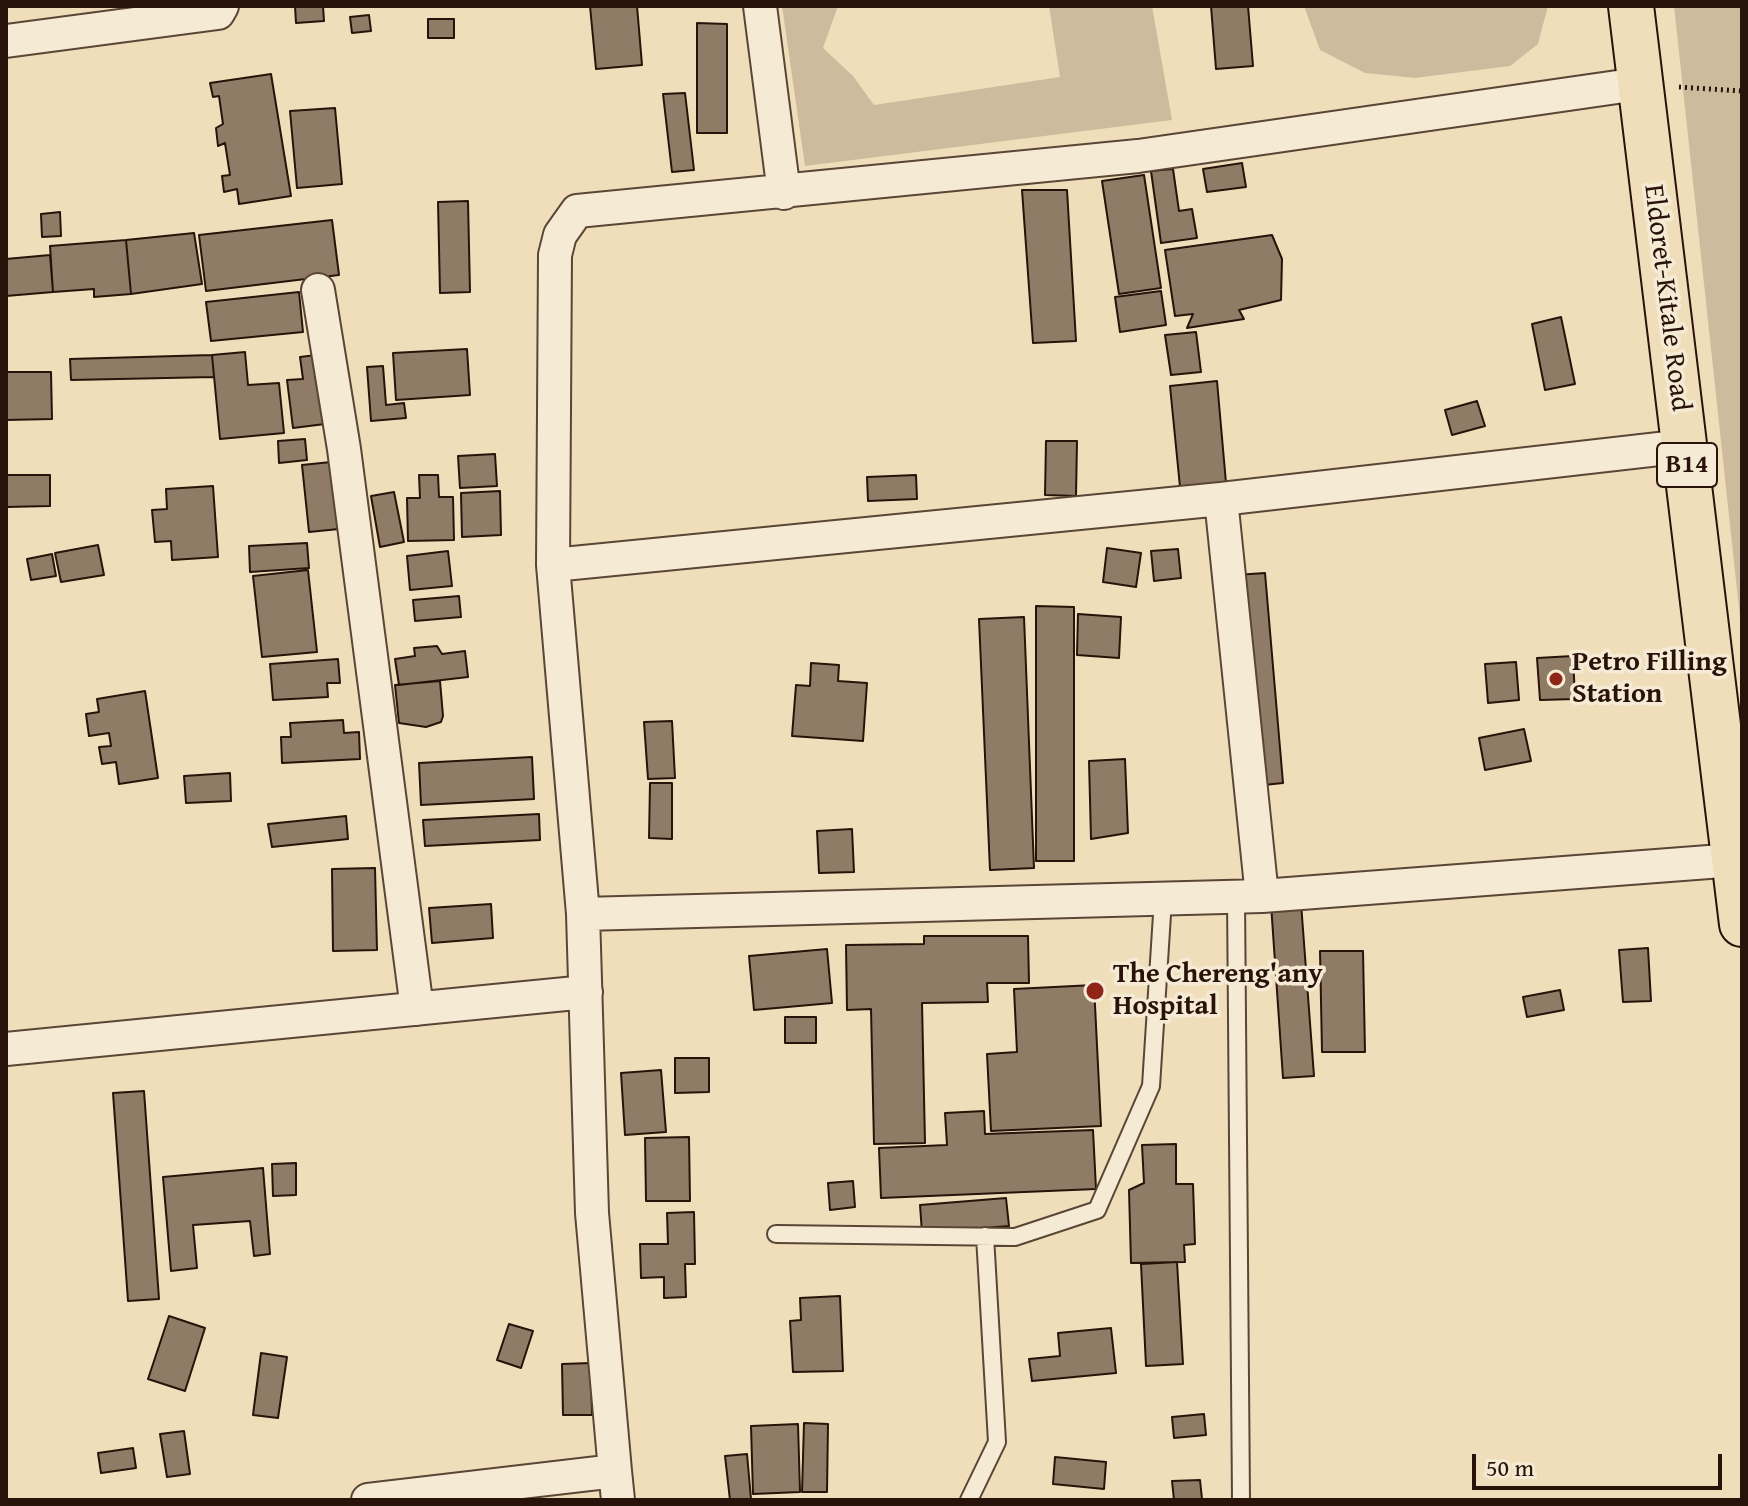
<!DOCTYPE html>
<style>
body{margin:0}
#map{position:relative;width:1748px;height:1506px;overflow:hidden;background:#f0debb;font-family:"Gentium Book Plus",serif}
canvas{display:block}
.frame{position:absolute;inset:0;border:8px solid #291209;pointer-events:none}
.scale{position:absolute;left:1472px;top:1454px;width:250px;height:36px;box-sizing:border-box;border:4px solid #291209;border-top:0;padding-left:10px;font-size:24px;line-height:28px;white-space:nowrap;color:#291209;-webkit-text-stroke:6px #f5ead3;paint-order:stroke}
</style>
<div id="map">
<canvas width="1748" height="1506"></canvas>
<div class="frame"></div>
<div class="scale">50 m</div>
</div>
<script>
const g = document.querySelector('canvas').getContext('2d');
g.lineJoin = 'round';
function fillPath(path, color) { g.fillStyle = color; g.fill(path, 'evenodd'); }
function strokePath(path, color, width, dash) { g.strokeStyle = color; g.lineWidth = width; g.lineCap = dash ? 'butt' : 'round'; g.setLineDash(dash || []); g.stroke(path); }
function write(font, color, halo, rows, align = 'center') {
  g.font = font + ' "Gentium Book Plus",serif'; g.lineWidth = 7; g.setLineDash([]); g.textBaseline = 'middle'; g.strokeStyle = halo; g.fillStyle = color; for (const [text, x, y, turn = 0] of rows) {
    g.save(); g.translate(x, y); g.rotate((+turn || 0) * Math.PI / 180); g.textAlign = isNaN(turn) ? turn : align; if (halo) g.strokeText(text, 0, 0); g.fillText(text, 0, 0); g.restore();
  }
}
const green = new Path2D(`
 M782 6H838L823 48 853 76 874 105 1060 77 1049 6H1152L1172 120 805 166Z
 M1304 6H1548L1538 44 1510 66 1415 78 1365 73 1320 50Z
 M1674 6H1742V636Z`);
const building = new Path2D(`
 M295 6H323L324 21 296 23Z
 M590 6H637L642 65 596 69Z
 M1211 6H1248L1253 66 1216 69Z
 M369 15 371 31 352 33 350 17Z
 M428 19H454V38H428Z
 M697 23 727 24V133H697Z
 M271 74 291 196 239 204 237 189 224 192 222 176 230 175 225 143 218 146 216 128 223 124 219 96 213 97 210 83Z
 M685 93 694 170 672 172 663 94Z
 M335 108 342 184 297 188 290 111Z
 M1242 163 1246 187 1207 192 1203 169Z
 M1173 169 1179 211 1192 209 1197 238 1161 243 1151 171Z
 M1144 175 1161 288 1119 294 1102 181Z
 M1022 190H1067L1076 341 1033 343Z
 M468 201 470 292 440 293 438 202Z
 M60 212 61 236 42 237 41 214Z
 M332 220 339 275 206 291 199 235Z
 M194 233 202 284 131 294 126 240Z
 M1272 235 1282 259 1281 300 1239 310 1244 319 1187 328 1193 314 1175 316 1165 250Z
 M126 240 131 294 94 297V289L53 292 50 246Z
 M50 255 53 292 6 296V259Z
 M1161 291 1166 325 1120 332 1115 297Z
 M299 292 303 332 211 341 206 302Z
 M1561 317 1575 384 1545 390 1532 324Z
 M1196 332 1201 372 1171 375 1165 335Z
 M467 349 470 395 396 400 393 353Z
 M245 352 248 385 279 383 284 433 220 439 212 355Z
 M212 355 214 377 71 380 70 359Z
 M316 355 325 424 293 428 287 380 303 379 300 357Z
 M383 366 386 405 404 403 406 418 371 421 367 367Z
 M6 372H51L52 419 6 420Z
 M1217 381 1226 483 1180 487 1170 386Z
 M1477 401 1485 426 1452 435 1445 410Z
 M305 439 307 460 279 463 278 441Z
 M1046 441H1077L1076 496 1045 495Z
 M495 454 497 486 460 488 458 456Z
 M331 462 339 529 309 532 302 465Z
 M6 475H50V506L6 507Z
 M419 475H438L439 497H453L454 540 408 541 407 498H420Z
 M916 475 917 499 868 501 867 477Z
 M213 486 218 557 172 560 171 541 155 542 152 510 167 509 166 489Z
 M500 491 501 535 462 537 461 493Z
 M394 492 404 542 380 547 371 496Z
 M307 543 309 568 250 572 249 546Z
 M98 545 104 575 61 582 55 553Z
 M1107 548 1141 553 1136 587 1103 582Z
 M1178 549 1181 578 1154 581 1151 551Z
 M448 551 452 586 410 590 407 556Z
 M52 554 56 576 31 580 27 559Z
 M308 570 317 652 262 657 253 576Z
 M1265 573 1283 783 1264 785 1236 575Z
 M459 596 461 617 415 621 413 600Z
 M1036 606 1074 607V861H1036Z
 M1078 614 1121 617 1119 658 1077 655Z
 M1024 617 1034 868 990 870 979 619Z
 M437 646 442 654 465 651 468 677 399 685 395 659 415 656 414 648Z
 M1573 656 1575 699 1540 700 1537 658Z
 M338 659 340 683H327L328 697 273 700 270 664Z
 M1516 662 1519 700 1488 703 1485 664Z
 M811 663 839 665 838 681 867 683 863 741 792 736 796 685 810 686Z
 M440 681 443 716 441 722 426 727 399 723 395 685Z
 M145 691 158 778 119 784 116 762 102 764 99 747 111 746 109 733 89 736 86 714 99 712 97 699Z
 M343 720 344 733 359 732 360 759 282 763 281 737H291L290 723Z
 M672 721 675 778 648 779 644 722Z
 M1524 729 1531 761 1485 770 1479 738Z
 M532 757 534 799 421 805 419 763Z
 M1125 759 1128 833 1091 839 1089 761Z
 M230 773 231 801 186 803 184 776Z
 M650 783H672V839L649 838Z
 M539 814 540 840 425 846 423 820Z
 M346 816 348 839 272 847 268 824Z
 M852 829 854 872 819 873 817 831Z
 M375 868 377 950 333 951 332 869Z
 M1301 903 1314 1076 1283 1078 1271 904Z
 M491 904 493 938 432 943 429 908Z
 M924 936H1028L1029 983H987L988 1002 922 1003 925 1143 874 1144 871 1009 847 1010 846 945 924 944Z
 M1648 948 1651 1001 1623 1002 1619 950Z
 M827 949 832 1003 754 1010 749 956Z
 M1320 951H1363L1365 1052H1322Z
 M1094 985 1101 1126 991 1131 987 1054 1017 1052 1014 989Z
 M1560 990 1564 1010 1527 1017 1523 997Z
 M785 1017H816V1043H785Z
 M675 1058H709V1092L675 1093Z
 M661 1070 666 1132 625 1135 621 1073Z
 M144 1091 159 1299 128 1301 113 1093Z
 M984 1111 985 1134 1093 1130 1096 1189 881 1198 879 1148 947 1145 945 1113Z
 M689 1137 690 1201H646L645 1138Z
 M1176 1144V1184H1193L1195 1244 1184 1245 1185 1262 1131 1263 1129 1190 1144 1183 1142 1145Z
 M296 1163V1195L273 1196 272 1164Z
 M263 1168 270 1254 254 1256 250 1221 193 1225 197 1268 171 1271 163 1177Z
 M853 1181 855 1207 830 1210 828 1183Z
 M1006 1198 1009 1226 922 1233 920 1205Z
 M694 1212 695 1264H685L686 1297 664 1298V1277L641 1278 640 1244H668L667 1213Z
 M1177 1262 1183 1364 1146 1366 1141 1264Z
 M840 1296 843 1371 793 1372 790 1321 801 1320 800 1298Z
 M169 1316 205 1328 185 1391 148 1379Z
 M509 1324 533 1331 521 1368 497 1360Z
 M1111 1328 1116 1373 1032 1381 1029 1359 1060 1356 1058 1333Z
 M261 1353 287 1357 278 1418 253 1415Z
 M591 1363 592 1415H563L562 1364Z
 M1204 1414 1206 1435 1174 1438 1172 1417Z
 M804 1423 828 1424 827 1492H802Z
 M798 1424 800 1492 753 1494 751 1426Z
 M184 1431 190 1474 167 1477 160 1434Z
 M133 1448 136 1468 101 1473 98 1453Z
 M747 1454 751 1499 730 1500 725 1456Z
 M1055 1457 1106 1462 1104 1489 1053 1484Z
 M1200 1480 1202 1499 1174 1500 1172 1481Z`);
const path = new Path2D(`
 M1679 87 1742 91`);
const lane = new Path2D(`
 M1236 897 1241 1500
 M776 1234 1015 1237 1097 1210 1151 1086 1163 899
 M969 1500 997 1442 985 1236`);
const street = new Path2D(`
 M760 6 784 193
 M6 41 218 13 222 6
 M318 290 344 449 417 1009
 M1221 499 1262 896
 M553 565 1221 499 1685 446
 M583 914 1262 896 1735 860
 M6 1049 586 992
 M615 1471 618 1500
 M368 1500 615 1471 592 1213 583 914 553 565 555 255 560 235 577 211 1138 156 1638 84`);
const highway = new Path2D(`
 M1631 6 1742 924`);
const markers = [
 [1556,679,8,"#8f2418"],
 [1095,991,10,"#8f2418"]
];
const shields = [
 [1687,465,60]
];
const shieldNames = [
 ["B14",1687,465]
];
const streetNames = [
 ["Eldoret-Kitale Road",1666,298,83]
];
const poiNames = [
 ["Petro Filling",1572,663],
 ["Station",1572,695],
 ["The Chereng'any",1113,975],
 ["Hospital",1113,1007]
];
fillPath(green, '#cebb9d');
fillPath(building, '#907c66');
strokePath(building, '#291209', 2);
strokePath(lane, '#5b4536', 20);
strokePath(street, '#5b4536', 36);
strokePath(highway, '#291209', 48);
strokePath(path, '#291209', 5, [2, 4]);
strokePath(lane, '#f5ead3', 16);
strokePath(street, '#f5ead3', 32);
strokePath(highway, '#f0debb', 44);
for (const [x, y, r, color] of markers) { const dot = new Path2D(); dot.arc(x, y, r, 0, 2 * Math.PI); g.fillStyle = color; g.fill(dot); strokePath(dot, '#f5ead3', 3); }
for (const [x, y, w] of shields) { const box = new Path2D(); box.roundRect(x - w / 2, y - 22, w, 44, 6); g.fillStyle = '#f5ead3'; g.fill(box); strokePath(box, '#291209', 2); }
write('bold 26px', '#291209', null, shieldNames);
write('28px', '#291209', '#f5ead3', streetNames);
write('bold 28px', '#291209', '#f5ead3', poiNames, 'left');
</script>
